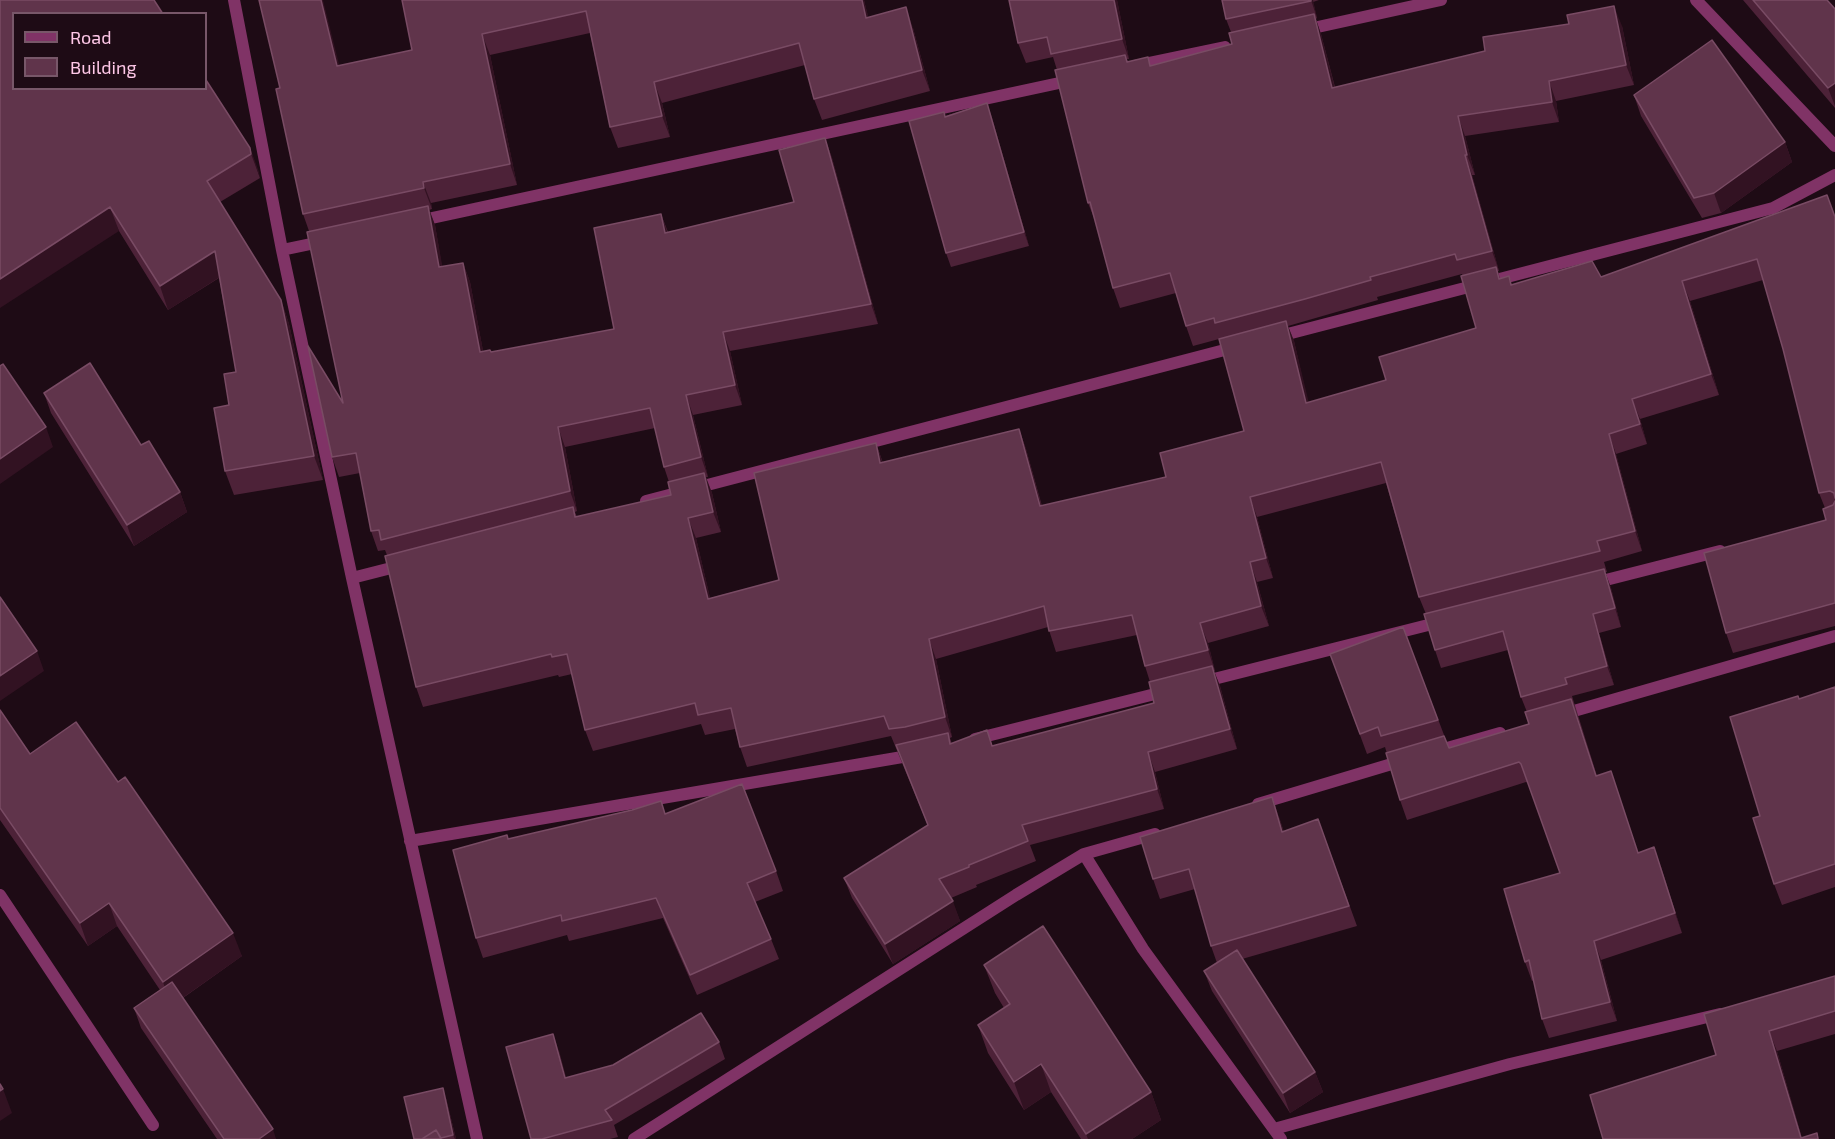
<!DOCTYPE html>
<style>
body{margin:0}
#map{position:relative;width:1835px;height:1139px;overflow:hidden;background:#1e0b15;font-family:"Exo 2",sans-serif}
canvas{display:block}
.legend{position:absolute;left:12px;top:12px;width:195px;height:78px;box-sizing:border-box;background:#1e0b15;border:2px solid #785769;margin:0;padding:8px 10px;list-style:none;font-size:18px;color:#ffc8e8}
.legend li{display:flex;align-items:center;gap:12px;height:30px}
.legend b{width:30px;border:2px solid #785769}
</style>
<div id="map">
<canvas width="1835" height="1139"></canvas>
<ul class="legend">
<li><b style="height:8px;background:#803366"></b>Road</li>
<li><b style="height:16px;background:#60344b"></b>Building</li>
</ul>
</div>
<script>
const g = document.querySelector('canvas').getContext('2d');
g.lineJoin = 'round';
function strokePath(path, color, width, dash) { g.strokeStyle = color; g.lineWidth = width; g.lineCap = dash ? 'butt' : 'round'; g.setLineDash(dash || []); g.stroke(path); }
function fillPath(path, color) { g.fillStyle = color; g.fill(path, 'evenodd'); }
const minor = new Path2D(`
 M234 0 282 250 352 578 477 1139
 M1696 0 1835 146
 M1304 30 1441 0
 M1134 66 1225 47
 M418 221 1073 80
 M282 250 325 241
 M1276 337 1773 208 1835 175
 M646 501 1236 347
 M352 578 403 565
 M1594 583 1720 551
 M1202 682 1444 621
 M1560 715 1835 636
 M975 739 1167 691
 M1433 752 1500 733
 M1258 804 1405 760
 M410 841 914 755
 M1084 854 1155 834
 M0 895 153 1125
 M1274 1129 1510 1064 1720 1014
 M634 1139 1016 895 1084 854 1143 949 1281 1139`);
const wall = new Path2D(`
 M0 0 250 148 260 178 220 202 281 300 289 324 323 480 234 495 225 471 229 405 236 372 219 278 168 310 119 231Z
 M402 0H864L868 17 913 28 930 91 822 120 814 99 805 65 662 103 670 137 618 148 610 127 590 33 490 55 517 185 431 203 432 209 429 210 435 225 442 267 463 263 470 282 483 351 491 352 614 329 661 214 668 232 794 202 825 138 832 158 878 324 730 351 742 405 693 415 708 477H706L712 493 721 532 696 538 710 598 779 580 876 443 883 463 1019 429 1026 449 1042 506 1166 477 1244 431 1219 339 1193 346 1186 326 1176 293 1120 308 1113 288 1096 223 1088 203 1057 70 1053 57 1026 63 1018 43 1117 0 1129 59H1127L1128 62 1151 66 1232 44 1231 32 1226 19 1222 0H1319L1313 2 1317 18 1316 19 1321 34 1335 87 1622 26 1634 85 1556 101 1559 122 1465 136 1475 175H1472L1499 271H1498L1500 279 1509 276 1512 285 1601 277 1835 217V626L1733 653 1726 633 1826 520 1825 508 1819 493 1783 349 1763 280 1690 301 1719 395 1640 419 1647 444 1616 454 1642 551 1604 562 1607 572H1605L1611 588 1621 627 1599 633 1614 685 1572 696 1597 776 1611 771 1638 853 1661 867 1682 933 1601 960 1617 1021 1549 1038 1542 1019 1534 980 1532 981 1525 962 1560 873 1528 783 1526 782 1407 820 1400 800 1385 747 1367 754 1330 654 1403 627 1449 748 1529 724 1527 712 1521 697 1508 650 1441 668 1435 650 1426 614 1419 597 1386 483 1257 517 1273 578 1257 582 1269 626 1208 643 1215 671H1214L1220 686 1237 749 1155 772 1164 809 1030 845 1036 861 976 885 977 887 951 898 960 921 893 964 852 898 844 878 928 826 891 736 747 767 740 747 735 729 705 735 701 724 593 751 585 730 572 674 559 677 558 675 423 707 416 687 387 555 385 550 378 551 371 531 360 473 339 477 332 457 343 403 309 231 303 214 280 88 340 66 412 50ZM1462 274 1476 328 1386 380 1308 403 1294 341 1288 326 1378 300 1377 297ZM655 428 664 467 669 482 671 495 577 517 575 512 577 511 565 447ZM1048 627 1056 652 1137 635 1145 666 1150 682 1154 703 992 746 952 744 950 738 952 737 936 659Z
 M1743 0H1827L1835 9V108Z
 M1634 95 1785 142 1792 162 1721 213 1702 218 1641 116Z
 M987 103 992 118 1029 246 951 267 946 253 945 116Z
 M44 393 180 492 187 512 134 546 51 413Z
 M1835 687V887L1782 905 1774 884 1760 816 1800 699Z
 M0 710 30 754 118 782 242 956 183 998 276 1139H217L141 1028 134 1008 160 990 117 926 88 946 0 820Z
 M661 801 665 814 776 871 783 891 755 902 771 939 779 959 697 995 663 918 569 941 567 935 483 958 476 938 508 839 632 810Z
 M1279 817 1284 832 1318 819 1357 926 1242 959 1315 1072 1323 1092 1290 1113 1212 991 1204 971 1217 963 1211 946 1195 889 1160 899 1153 879Z
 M984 965 1151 1092 1161 1120 1132 1139H1081L1051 1092 1024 1110 988 1053 978 1025 1004 1008 995 993Z
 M1835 976V1034L1777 1051 1802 1138 1817 1133 1819 1139H1603L1716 1055Z
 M719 1042 725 1059 614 1125 618 1137 610 1139H531L559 1051 566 1078Z
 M446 1098 456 1139H414Z`);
const shadedWall = new Path2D(`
 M321 0H323L345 88 337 66Z
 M862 0H864L874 39 866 18Z
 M1114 0H1117L1129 59 1122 39Z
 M1311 0H1313L1317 18Z
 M1614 6 1622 26 1634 85 1626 65Z
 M906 7 913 28 930 91 922 70Z
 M1314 14 1321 34 1340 108 1332 88Z
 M482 34 490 55 517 185 510 164Z
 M1549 81 1556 101 1559 122 1552 102Z
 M654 82 662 103 670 137 662 116Z
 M1835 83V106L1828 88Z
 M987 103 992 118 1029 246 1024 232Z
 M1458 116 1465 136 1475 175 1467 155Z
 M825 138 832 158 878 324 871 304Z
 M1785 142 1792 162 1721 213 1714 193Z
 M250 148 259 172 260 178 251 154Z
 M1465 155 1472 175 1499 271 1492 251Z
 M423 182 431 203 432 209 424 188Z
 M428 206 435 225 446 287 439 267Z
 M110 207 119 231 0 308V279Z
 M661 214 668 234 665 233Z
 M215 251 223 275 168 310 160 286Z
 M463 263 470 282 487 372 480 352Z
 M1682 281 1690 301 1719 395 1711 374Z
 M281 300 289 324 323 480 314 456Z
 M1286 321 1294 341 1314 424 1306 403Z
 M723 332 730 351 742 405 735 385Z
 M686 395 693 415 708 477 701 457Z
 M1632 399 1640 419 1647 444 1640 424Z
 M46 427 53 447 0 484V459Z
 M558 427 565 447 577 511 570 491Z
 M1019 429 1026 449 1047 527 1040 506Z
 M1609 434 1616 454 1642 551 1635 531Z
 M876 443 883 464 880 463Z
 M704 473 712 493 721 532 713 512Z
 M180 492 187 512 134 546 127 525Z
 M1250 497 1257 517 1273 578 1266 558Z
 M688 518 696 538 715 619 708 599Z
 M1250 562 1257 582 1269 626 1261 606Z
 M1604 569 1611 588 1621 627 1615 608Z
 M1593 614 1599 633 1614 685 1607 666Z
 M1200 623 1208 643 1215 671 1208 650Z
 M929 639 936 659 952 737 945 717Z
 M37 651 44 671 0 701V676Z
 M1212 666 1220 686 1237 749 1230 729Z
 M1571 699 1578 718 1603 795 1596 776Z
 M1148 752 1155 772 1164 809 1157 789Z
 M1272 797 1279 817 1290 852 1282 832Z
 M1654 847 1661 867 1682 933 1675 913Z
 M953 901 960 921 893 964 885 944Z
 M109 903 117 926 88 946 80 923Z
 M233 933 242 956 171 1006 163 982Z
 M1594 941 1601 960 1617 1021 1610 1002Z
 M1769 1031 1777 1051 1802 1139H1801Z
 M553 1034 559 1051 571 1095 565 1078Z
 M1041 1064 1051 1092 1024 1110 1014 1082Z
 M1315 1072 1323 1092 1290 1113 1283 1093Z
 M443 1088 446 1098 456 1139H455L453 1135Z
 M3 1089 12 1113 0 1121V1091Z
 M1151 1092 1161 1120 1132 1139H1088L1086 1134Z
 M273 1129 276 1139H259Z`);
const building = new Path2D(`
 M0 0H154L163 14H14V88H206V80L250 148 251 154 207 181 281 300 314 456 225 471 214 408 229 405 224 374 236 372 215 251 160 286 110 207 0 279Z
 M259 0H321L337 66 412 50 402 0H862L866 18 906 7 922 70 814 99 799 43 654 82 662 116 610 127 586 11 482 34 510 164 423 182 424 188 303 214 276 89 280 88Z
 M1009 0H1114L1122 39 1051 54 1047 37 1018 43Z
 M1222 0H1311V1L1226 19Z
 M1753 0H1827L1835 9V83L1828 88Z
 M1614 6 1626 65 1549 81 1552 102 1458 116 1467 155H1465L1492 251 1457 260 1455 254 1370 277 1371 280 1305 299 1215 323 1214 318 1186 326 1170 273 1113 288 1090 202 1088 203 1055 70 1125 55 1127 62 1148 57 1150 66 1232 44 1229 33 1314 14 1332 88 1485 51 1483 37 1569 24 1567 15Z
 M1712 40 1785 142 1714 193 1694 198 1634 95Z
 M987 103 1024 232 946 253 909 121 944 112 945 117Z
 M825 138 871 304 723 332 735 385 686 395 701 457 664 467 650 408 558 427 570 491 381 540 379 530 371 531 356 453 332 457 308 346 343 403 307 232 428 206 439 267 463 263 480 352 490 350 491 352 614 329 594 228 661 214 665 233 794 202 779 150Z
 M1827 195 1835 217V498L1834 493 1830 491 1819 493 1783 349 1757 259 1682 281 1711 374 1632 399 1640 424 1609 434 1635 531 1597 541 1600 551 1419 597 1381 462 1250 497 1266 558 1250 562 1261 606 1200 623 1208 650 1145 666 1132 615 1049 631 1044 606 929 639 945 717 905 727 889 729 884 716 740 747 731 708 698 715 695 703 585 730 567 654 552 657 551 654 416 687 385 556 573 507 575 517 671 495 668 482 704 473 713 512 688 518 708 599 779 580 754 473 876 443 880 463 1019 429 1040 506 1166 477 1160 453 1244 431 1219 339 1286 321 1306 403 1386 380 1379 357 1476 328 1461 276 1496 267 1499 279 1509 276 1511 285 1592 261 1601 277Z
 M90 363 141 445 149 441 180 492 127 525 44 393Z
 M3 364 46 427 0 459V366Z
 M1835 501V603L1726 633 1704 553 1826 520 1823 509 1833 505Z
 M1604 569 1615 608 1593 614 1607 666 1565 678 1567 684 1521 697 1503 631 1435 650 1424 614Z
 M0 597 37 651 0 676Z
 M1403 627 1438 720 1381 736 1378 727 1360 734 1330 654Z
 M1212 666 1230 729 1148 752 1157 789 1022 825 1028 841 969 865V867L939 879 953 901 885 944 844 878 928 825 896 745 948 733 950 744 987 730 992 746 1154 703 1149 682Z
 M1835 687V864L1774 884 1753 818 1760 816 1730 717 1798 696 1799 699Z
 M1571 699 1596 776 1611 771 1638 853 1654 847 1675 913 1594 941 1610 1002 1542 1019 1529 960 1525 962 1504 889 1560 873 1521 764 1519 762 1400 800 1386 753 1444 736 1449 748 1529 724 1525 712Z
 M0 710 30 754 76 722 118 782 125 777 233 933 163 982 109 903 80 923 0 808Z
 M742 784 776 871 747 883 771 939 690 975 656 898 562 921 561 915 476 938 453 850 507 835 508 839 632 810 661 801 665 814Z
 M1272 797 1282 832 1318 819 1349 906 1211 946 1189 869 1153 879 1140 837Z
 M1043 926 1151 1092 1086 1134 1041 1064 1014 1082 978 1025 1010 1004 984 965Z
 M1237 950 1315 1072 1283 1093 1204 971Z
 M1835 976V1011L1769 1031 1801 1138 1817 1133 1818 1139H1603L1590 1095 1716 1055 1704 1014Z
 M172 982 273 1129 259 1139H224L134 1008Z
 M701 1013 719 1042 605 1110 612 1120 542 1139H531L506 1047 553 1034 565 1078 613 1065Z
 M0 1084 3 1089 0 1091Z
 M443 1088 453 1135 441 1138 436 1130 422 1139H414L404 1097Z
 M436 1130 441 1139H422Z`);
strokePath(minor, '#803366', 12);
fillPath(wall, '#4d2238');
fillPath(shadedWall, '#321222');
fillPath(building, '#60344b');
strokePath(building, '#794b64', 1.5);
</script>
